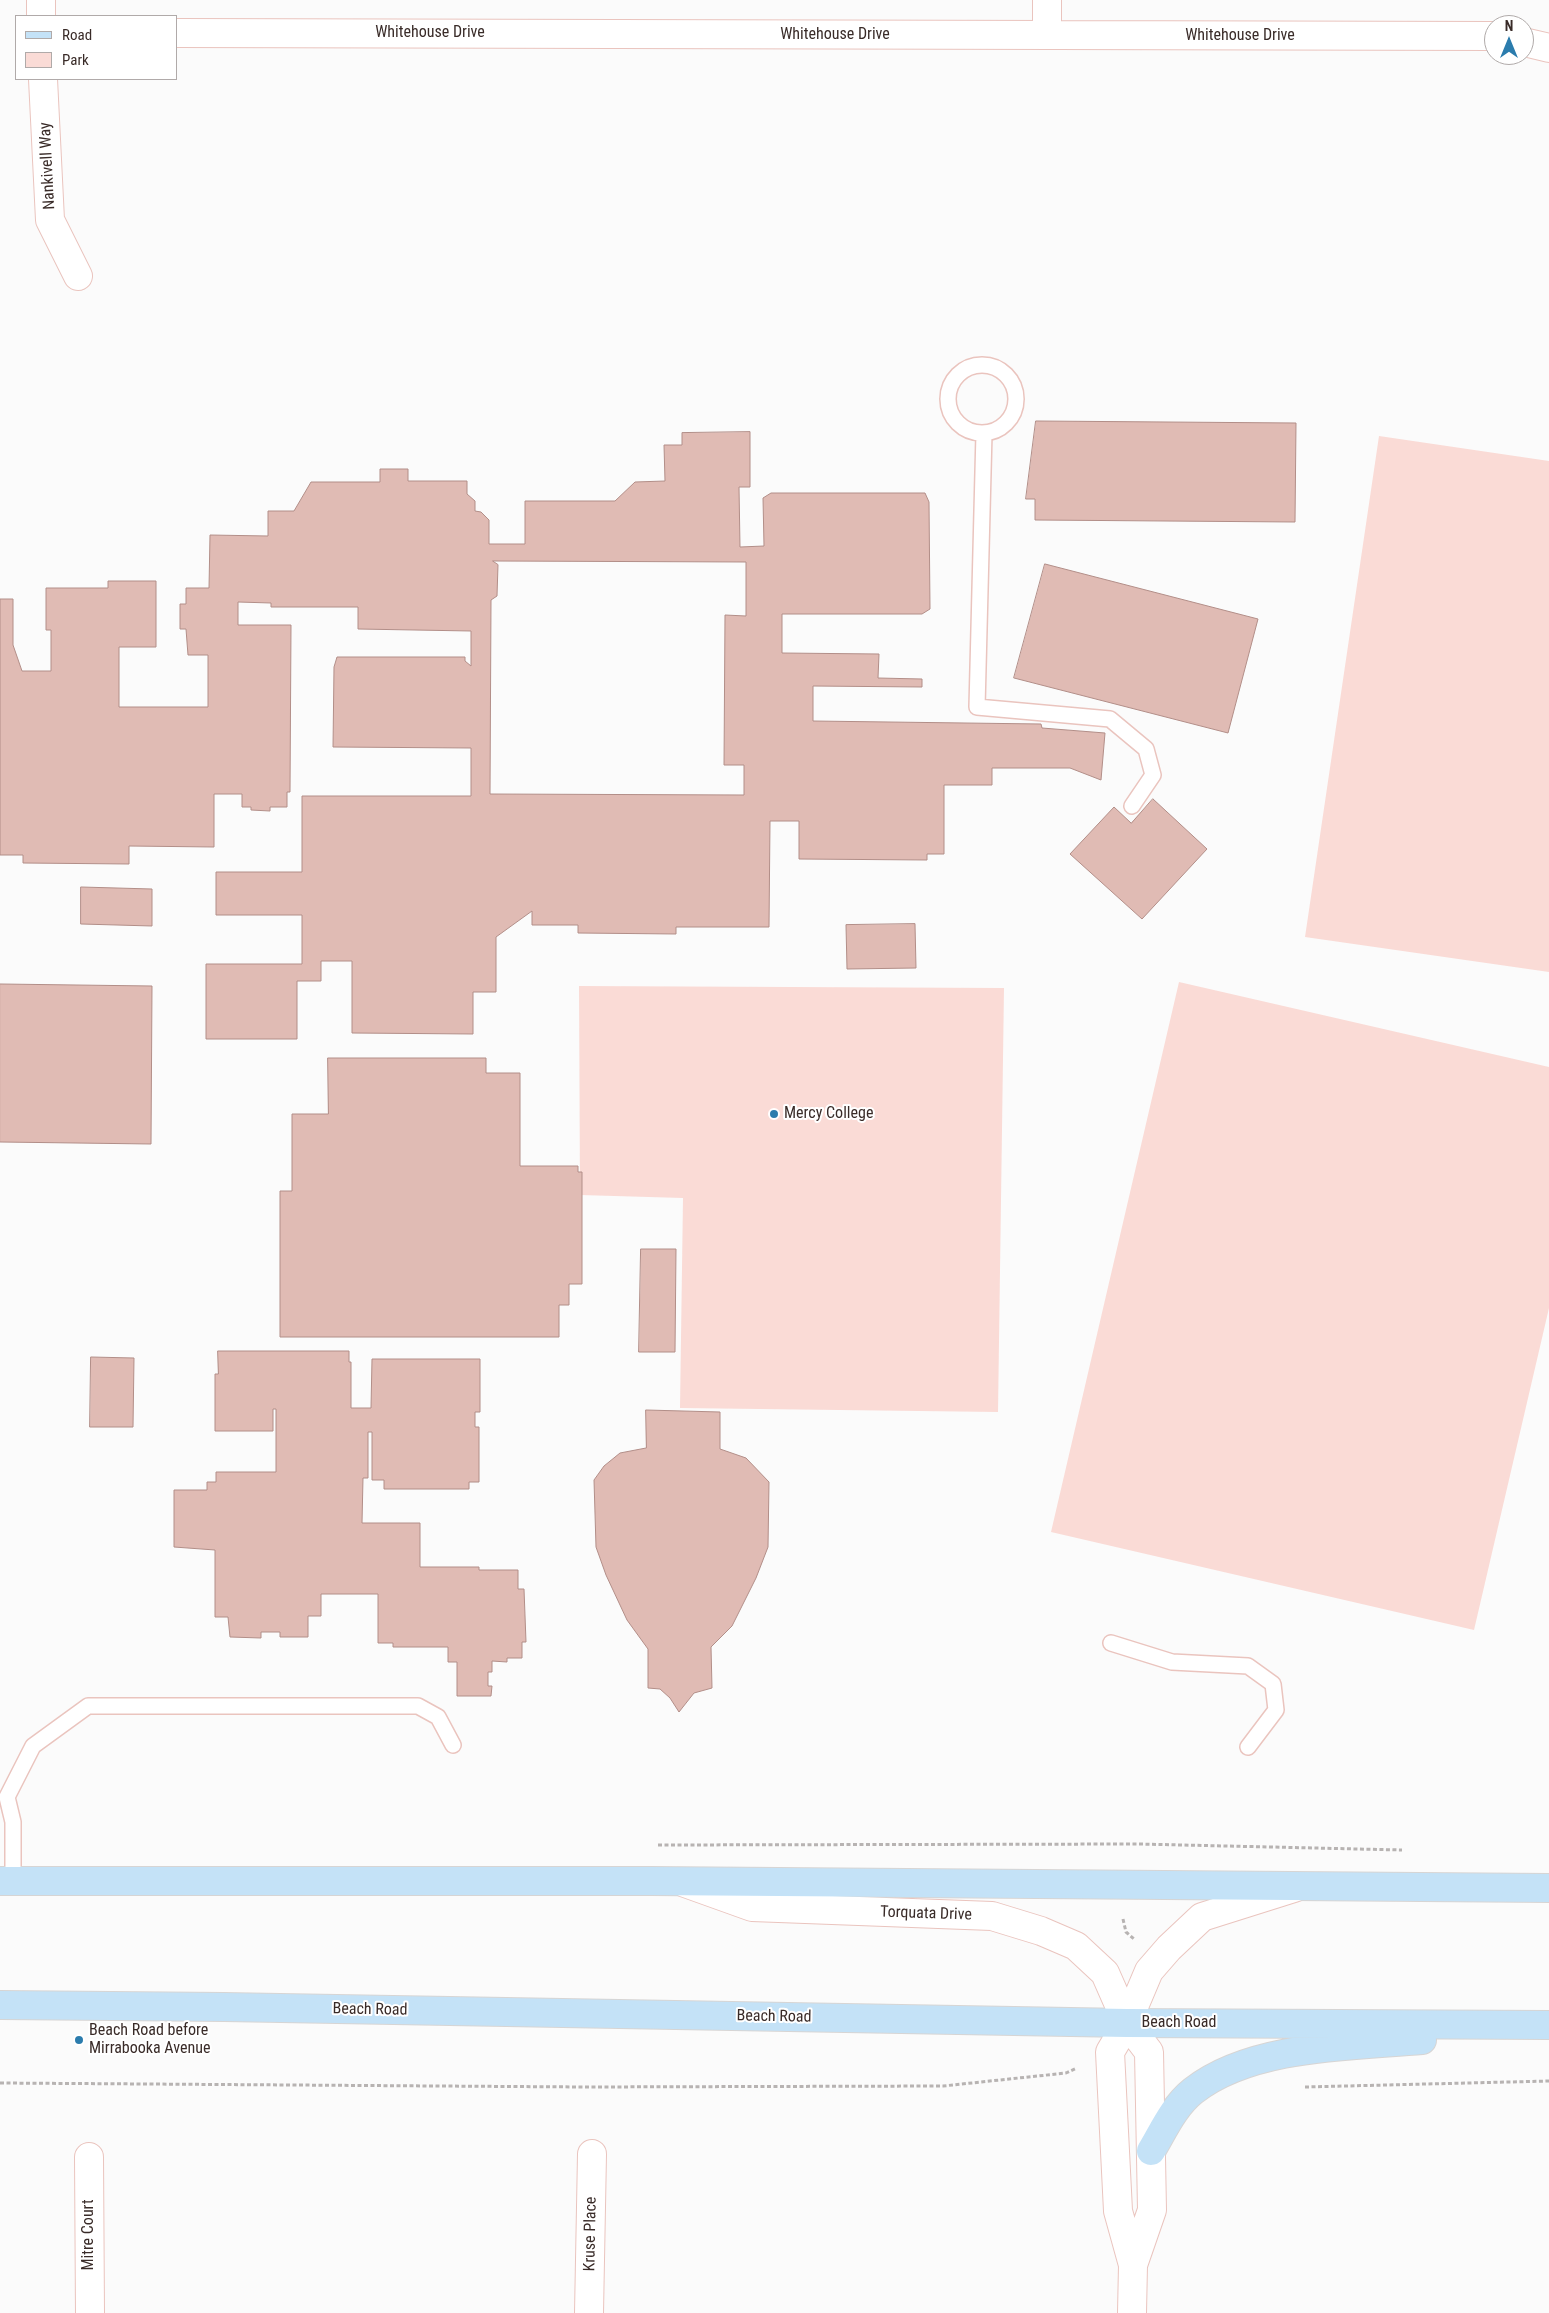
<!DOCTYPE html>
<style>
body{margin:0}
#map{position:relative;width:1549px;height:2313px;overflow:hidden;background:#fbfbfb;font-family:"Roboto Condensed",sans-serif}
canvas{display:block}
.legend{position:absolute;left:15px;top:15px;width:162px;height:65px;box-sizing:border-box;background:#fff;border:1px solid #b0aaa9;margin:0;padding:6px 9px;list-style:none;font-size:15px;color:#392b28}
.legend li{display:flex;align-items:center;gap:10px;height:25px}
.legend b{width:25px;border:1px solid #b0aaa9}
.north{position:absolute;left:1484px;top:15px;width:50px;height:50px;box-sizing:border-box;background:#fff;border:1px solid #b0aaa9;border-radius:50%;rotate:0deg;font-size:14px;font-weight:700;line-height:20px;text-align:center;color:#392b28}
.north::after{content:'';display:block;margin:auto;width:18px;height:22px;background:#2b7cad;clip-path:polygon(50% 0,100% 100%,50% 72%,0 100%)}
</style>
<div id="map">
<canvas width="1549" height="2313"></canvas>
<ul class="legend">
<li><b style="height:6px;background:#c4e2f7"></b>Road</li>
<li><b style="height:14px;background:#fadbd6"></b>Park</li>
</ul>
<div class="north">N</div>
</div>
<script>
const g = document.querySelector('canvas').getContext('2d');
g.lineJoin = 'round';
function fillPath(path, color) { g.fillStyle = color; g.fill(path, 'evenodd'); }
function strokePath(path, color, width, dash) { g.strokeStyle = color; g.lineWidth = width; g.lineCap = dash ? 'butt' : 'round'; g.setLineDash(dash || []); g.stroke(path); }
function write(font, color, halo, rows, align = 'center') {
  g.font = font + ' "Roboto Condensed",sans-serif'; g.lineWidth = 4; g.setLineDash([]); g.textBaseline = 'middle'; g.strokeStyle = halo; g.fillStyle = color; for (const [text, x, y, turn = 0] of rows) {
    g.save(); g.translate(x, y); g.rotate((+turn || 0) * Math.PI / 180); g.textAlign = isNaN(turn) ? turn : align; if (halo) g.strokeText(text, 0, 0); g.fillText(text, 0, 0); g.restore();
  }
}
const green = new Path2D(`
 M1379 436 1549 461V972L1305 937Z
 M1179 982 1549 1067V1308L1474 1630 1051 1532Z
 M579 986 1004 988 998 1412 680 1408 683 1198 580 1195Z`);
const building = new Path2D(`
 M1036 421 1296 423 1295 522 1035 520V499H1026Z
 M750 432V487H739L740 547 764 546 763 498 771 493H925L929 502 930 609 922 614H782V653L879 654 878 678 922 679V687L813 686V721L1041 724 1042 728 1105 733 1101 780 1070 768H992V785H944V854H927V860L799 859V821H770L769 927H676V934L578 933V925H532V911L496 937V992H473V1034L352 1033V961H321V981H297V1039H206V964H302V915H216V872H302V796H471V748L333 747 334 667 337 657H465V661L471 666V631L358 629V607H271V603L238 602V625H291L290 792H287V807H270V811L251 810V807H242V794H214V847L129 846V864L23 863V855H0V599H13V645L22 671H51V630H46V588H108V581H156V647H119V707H208V655H188L186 629H180V604H186V588H209L210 535 268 536V511H294L311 482H380V469H408V481H467V494L475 501V511L481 512 489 520V544H525V501H615L635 482 665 481 664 445H682V433ZM493 561 746 562V616L725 615 724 765H744V795L490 794 491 600 497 596 498 565Z
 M1045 564 1258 619 1228 733 1014 678Z
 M1153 799 1207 849 1142 919 1070 854 1114 807 1131 823Z
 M81 887 152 889V926L81 924Z
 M915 924 916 968 847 969 846 925Z
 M0 984 152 986 151 1144 0 1142Z
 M328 1058H486V1073H520V1166H578V1172H582V1284H569V1305H559V1337H280V1191H292V1114H328Z
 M641 1249H676L675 1352H639Z
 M218 1351H349V1362H351V1408H371L372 1359H480V1412H475V1427H479V1482H469V1489H384V1480H372V1432H368V1478H363L362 1523H420V1567H479V1570H518V1589H524L526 1642H522V1658H507V1662L492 1661V1672H488V1686H492L491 1696H457V1662H448V1647H393V1643H378V1594H321V1616H308V1637H280V1632H261V1638L230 1637 228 1617H215V1550L174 1547V1490H207V1482H216V1472H276V1409H273V1431H215V1374H218Z
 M91 1357 134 1358 133 1427H90Z
 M646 1410 720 1412V1449L746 1458 769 1482 768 1547 756 1578 732 1626 711 1647 712 1688 694 1693 679 1712 670 1698 660 1689 648 1688V1649L627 1620 606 1575 596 1547 594 1480 604 1466 620 1453 646 1448Z`);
const path = new Path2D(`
 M658 1845 1138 1844 1402 1850
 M1123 1919 1126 1932 1134 1939
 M0 2083 584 2087 943 2086 1066 2073 1077 2068
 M1305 2087 1549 2081`);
const service = new Path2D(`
 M948 399a34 34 0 1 1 68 0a34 34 0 1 1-68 0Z
 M984 433 977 707 1110 719 1146 749 1153 775 1132 806
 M1111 1643 1172 1662 1248 1666 1273 1684 1276 1710 1248 1747
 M13 1881V1822L7 1797 33 1746 88 1706H418L438 1717 453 1745`);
const minor = new Path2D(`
 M41 0V16
 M1047 0V35
 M176 33 1494 36
 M1524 42 1549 48
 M43 79 50 220 78 276
 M89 2157 90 2313
 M589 2313 592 2154`);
const tertiary = new Path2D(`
 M685 1883 752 1907 992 1916 1041 1931 1076 1946 1105 1973 1127 2023 1149 2052 1152 2210 1133 2265
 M1132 2313 1133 2265 1118 2211 1110 2052 1127 2023 1149 1971 1169 1948 1202 1917 1294 1888`);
const primary = new Path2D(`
 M0 1881H651L1549 1888
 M0 2005 224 2007 1127 2023 1549 2025
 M1151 2151C1163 2131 1174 2106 1193 2091 1251 2045 1351 2046 1422 2040`);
const markers = [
 [774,1114,5,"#2b7cad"],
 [79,2040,5,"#2b7cad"]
];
const streetNames = [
 ["Whitehouse Drive",430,33],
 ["Whitehouse Drive",835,35],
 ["Whitehouse Drive",1240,36],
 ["Nankivell Way",48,166,-93],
 ["Torquata Drive",926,1914,2],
 ["Beach Road",370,2010,1],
 ["Beach Road",774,2017,1],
 ["Beach Road",1179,2023],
 ["Kruse Place",591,2234,-89],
 ["Mitre Court",89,2235,-90]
];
const poiNames = [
 ["Mercy College",784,1114],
 ["Beach Road before",89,2031],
 ["Mirrabooka Avenue",89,2049]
];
fillPath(green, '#fadbd6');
fillPath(building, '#e0bbb4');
strokePath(building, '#b28e88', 1);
strokePath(service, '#eac4be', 18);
strokePath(minor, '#eac4be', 30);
strokePath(tertiary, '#eac4be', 30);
strokePath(primary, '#d7d5d4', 30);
strokePath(path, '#b7b3b2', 3, [4, 2.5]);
strokePath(service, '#fff', 15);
strokePath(minor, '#fff', 28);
strokePath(tertiary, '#fff', 28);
strokePath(primary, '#c4e2f7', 28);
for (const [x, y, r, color] of markers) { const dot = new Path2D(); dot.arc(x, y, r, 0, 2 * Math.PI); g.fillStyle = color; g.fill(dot); strokePath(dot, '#fff', 2); }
write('16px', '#392b28', '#fff', streetNames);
write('16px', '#392b28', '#fff', poiNames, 'left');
</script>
